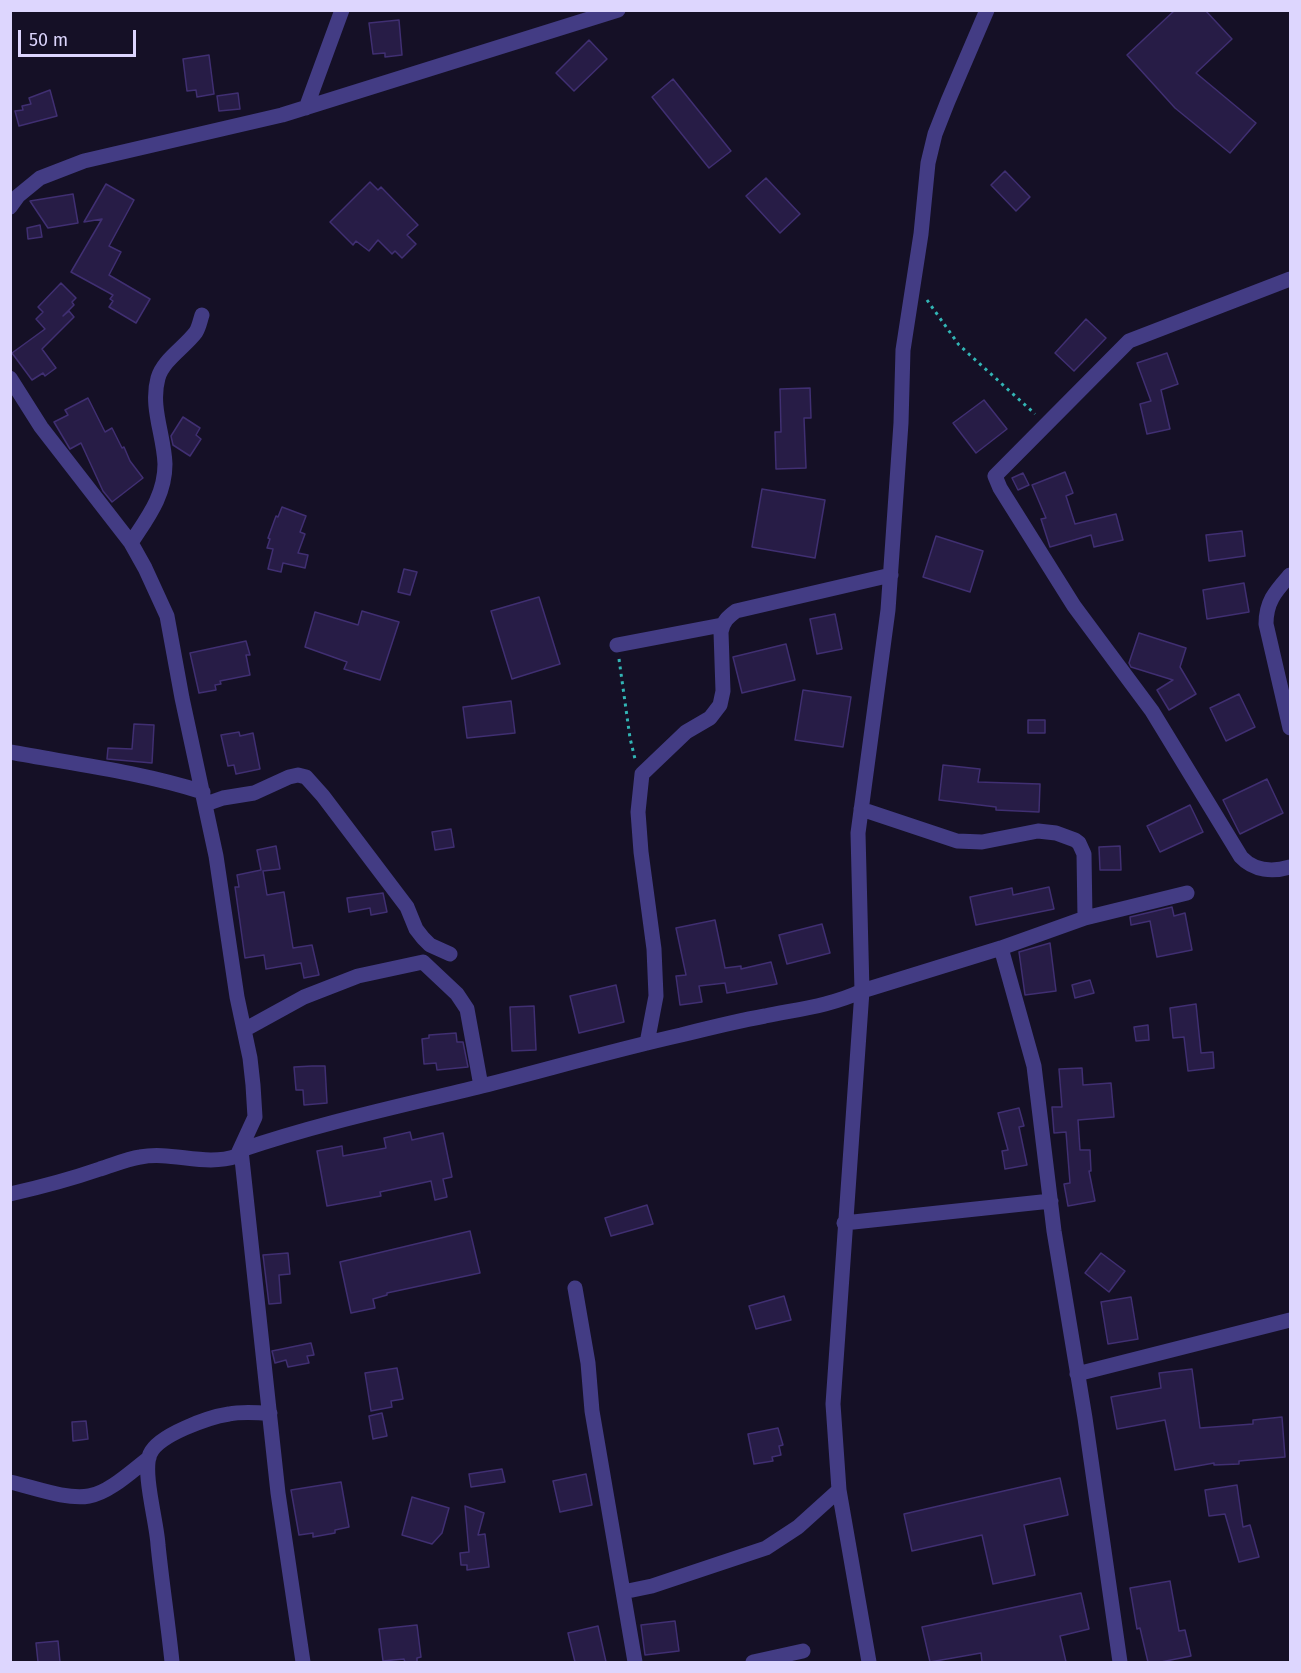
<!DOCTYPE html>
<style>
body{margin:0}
#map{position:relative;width:1301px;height:1673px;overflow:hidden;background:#151026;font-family:"Fira Sans",sans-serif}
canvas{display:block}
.frame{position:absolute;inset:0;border:12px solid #ddd6fe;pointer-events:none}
.scale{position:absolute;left:18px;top:30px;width:118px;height:27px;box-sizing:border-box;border:3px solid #ddd6fe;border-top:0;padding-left:8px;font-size:18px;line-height:21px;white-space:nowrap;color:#ddd6fe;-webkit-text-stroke:4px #151026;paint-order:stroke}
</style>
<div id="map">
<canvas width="1301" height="1673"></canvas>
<div class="frame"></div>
<div class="scale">50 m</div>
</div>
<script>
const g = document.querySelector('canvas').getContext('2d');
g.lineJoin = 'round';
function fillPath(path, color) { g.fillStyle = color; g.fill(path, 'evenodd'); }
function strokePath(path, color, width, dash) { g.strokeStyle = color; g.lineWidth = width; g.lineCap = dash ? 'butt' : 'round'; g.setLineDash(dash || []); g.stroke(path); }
const building = new Path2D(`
 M1175 10H1205L1232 39 1196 73 1256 123 1230 153 1175 108 1127 55Z
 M399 20 402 55 385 57V53L373 54 369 23Z
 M589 40 607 59 574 91 556 73Z
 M209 55 214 94 197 97 196 90 187 91 183 59Z
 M673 79 731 151 709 168 652 97Z
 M50 90 57 116 19 126 15 111 23 110 22 106 31 104 29 98Z
 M238 93 240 109 219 111 217 96Z
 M1005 171 1030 197 1016 211 991 185Z
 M766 178 800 214 780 233 746 196Z
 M370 182 378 190 381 187 418 225 407 235 416 244 402 258 395 251 392 254 378 240 369 251 356 241 353 245 330 222Z
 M106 184 134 200 109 246 121 252 109 275 150 299 136 323 109 307 113 301 110 299 113 295 71 272 102 219 84 222Z
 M73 194 78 223 48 228 30 201Z
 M40 225 42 237 28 239 27 228Z
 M61 283 76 298 72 302 74 305 63 316 69 311 74 317 42 349 56 368 45 376 43 373 32 380 12 353 45 329 36 319 43 312 38 307Z
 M1086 319 1106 338 1074 371 1055 353Z
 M1167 353 1178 384 1161 390 1170 429 1147 434 1140 404 1151 401 1137 363Z
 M810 388 811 418H804L806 468 776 469 775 432H781L780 389Z
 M88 398 105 432 112 428 122 448 124 447 130 461 143 478 112 502 103 491 81 443 70 449 54 422 68 415 65 410Z
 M984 400 1007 429 976 453 953 423Z
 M183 417 200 428 196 435 201 439 190 456 173 445 171 436Z
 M1065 472 1073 493 1066 496 1075 524 1116 514 1123 540 1094 547 1091 535 1050 547 1041 519 1046 518 1032 485Z
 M1023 473 1029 485 1018 490 1012 478Z
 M762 489 825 500 815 558 752 547Z
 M282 507 306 516 300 532 305 534 298 553 308 555 305 568 283 563 281 572 268 569 273 549 267 548 270 539 268 538 276 516 278 517Z
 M1242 531 1245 556 1209 561 1206 535Z
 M936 536 983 551 970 592 923 577Z
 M404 569 417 572 410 595 398 592Z
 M1244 583 1249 612 1207 619 1203 590Z
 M539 597 560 664 512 679 491 611Z
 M362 611 399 622 380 680 344 669 347 662 305 647 315 612 358 625Z
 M835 614 842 649 817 654 810 619Z
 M1139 633 1186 648 1180 667 1196 694 1169 710 1157 690 1173 680 1131 667 1129 663Z
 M246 641 250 655H246L250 675 220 681 221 684 215 685 216 690 199 693 190 653Z
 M786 644 795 680 742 693 733 657Z
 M803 690 851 697 843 747 795 740Z
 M1239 694 1255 727 1226 741 1210 708Z
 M511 701 515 733 467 738 463 707Z
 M1028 720H1045V733H1028Z
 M134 724 154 725 152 763 107 759 108 748 132 749Z
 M239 732 240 736 253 733 260 769 236 774 234 765 228 766 221 735Z
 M943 765 980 769 978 782 1040 784 1039 812 996 810V807L939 800Z
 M1267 779 1283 813 1240 834 1223 800Z
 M1190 805 1203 832 1160 852 1147 826Z
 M451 829 454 847 435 850 432 832Z
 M276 846 280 869 263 871 267 895 284 892 293 948 312 945 319 975 304 978 301 963 266 969 264 955 245 958 235 887H239L237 875 261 870 257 850Z
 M1120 846 1121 870H1100L1099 847Z
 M1049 887 1054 909 976 925 970 897 1012 888 1013 895Z
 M383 893 387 912 371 915 370 908 349 912 347 898Z
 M1172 907 1174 916 1185 913 1192 950 1157 957 1150 921 1131 925 1130 917Z
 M715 920 725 968 741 966V969L771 962 777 984 727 993 725 983 699 986 702 1002 680 1005 676 976 686 975 676 928Z
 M822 924 830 953 787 964 779 935Z
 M1050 943 1056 991 1025 995 1019 952Z
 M1090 980 1094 993 1075 998 1072 985Z
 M616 985 624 1022 579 1033 570 996Z
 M1196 1004 1201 1053 1213 1052 1214 1068 1188 1071 1184 1037 1173 1038 1170 1008Z
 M534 1006 536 1050 512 1051 510 1007Z
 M1148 1025 1149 1040 1136 1041 1134 1027Z
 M456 1033 457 1042H463L468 1067 437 1070 436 1063 424 1064 422 1039 429 1038V1035Z
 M312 1066H325L327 1103 304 1105 303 1090H296L294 1067Z
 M1082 1068 1083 1085 1111 1083 1114 1117 1078 1120 1080 1150H1090L1091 1171H1089L1095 1201 1068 1206 1064 1184 1070 1183 1066 1132 1054 1133 1052 1107H1062L1059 1069Z
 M1019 1108 1024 1126 1019 1127 1027 1165 1005 1169 1002 1151 1008 1150 998 1113Z
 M410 1132 412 1140 443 1133 452 1177 443 1179 447 1197 435 1200 431 1181 380 1192 381 1196 327 1206 317 1151 342 1146 343 1156 386 1148 384 1138Z
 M647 1205 653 1224 611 1236 605 1218Z
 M470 1231 480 1273 387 1293V1295L373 1299 375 1308 351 1313 340 1262Z
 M288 1253 290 1274 279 1275 281 1303 269 1304 263 1255Z
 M1101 1253 1125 1271 1109 1292 1085 1273Z
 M784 1296 791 1320 756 1329 749 1306Z
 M1131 1297 1138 1339 1108 1344 1101 1302Z
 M311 1343 314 1355 307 1356 309 1363 288 1367 286 1360 275 1363 272 1351Z
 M397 1368 403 1399 391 1401 392 1407 371 1411 365 1373Z
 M1192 1369 1200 1428 1253 1424V1420L1282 1417 1285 1457 1239 1461V1464L1214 1465V1463L1175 1470 1165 1420 1117 1429 1111 1397 1161 1388 1159 1373Z
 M382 1413 387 1436 373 1439 369 1416Z
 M86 1421 88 1439 73 1441 72 1422Z
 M778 1428 783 1445 779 1446 781 1455 772 1457 773 1461 754 1464 748 1434Z
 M502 1469 505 1482 471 1487 469 1474Z
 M586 1474 592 1505 560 1512 553 1481Z
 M1060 1478 1068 1515 1024 1525 1035 1575 993 1584 982 1535 912 1551 904 1514Z
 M341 1482 349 1527 335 1530V1533L313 1537V1533L299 1535 291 1490Z
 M1237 1485 1243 1527 1250 1525 1259 1557 1239 1562 1225 1514 1209 1516 1205 1490Z
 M412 1497 449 1508 442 1533 432 1544 402 1535Z
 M465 1506 484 1513 478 1535 485 1534 489 1567 467 1570V1565H461L460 1553 469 1552Z
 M1170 1581 1179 1631 1185 1630 1191 1656 1161 1662H1148L1140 1628 1137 1629 1130 1588Z
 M1081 1593 1089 1629 1060 1636 1066 1662H982L981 1653 930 1662 922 1627Z
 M675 1621 679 1651 645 1655 641 1625Z
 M417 1625 421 1657 417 1658V1662H405L404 1659 383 1661 379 1629Z
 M598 1626 606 1662H575L568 1633Z
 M58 1641 60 1662H38L36 1643Z`);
const path = new Path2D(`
 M927 300 959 345 1035 414
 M619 659 630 738 635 759`);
const minor = new Path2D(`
 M306 108 342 10
 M10 207 18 196 40 178 84 161 282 115 618 10
 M1290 279 1129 341 995 476 1000 488 1074 606 1152 711 1241 857C1254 871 1273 872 1290 867
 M10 378 41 427 131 543 145 568 167 616 182 698 216 856 237 997 250 1058 253 1085 255 1117 237 1156C205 1167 173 1151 140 1157 127 1159 113 1165 100 1169 71 1179 41 1187 10 1194
 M131 543C147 518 165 496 165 464 164 435 150 407 158 378 163 360 185 347 196 332 199 327 200 321 202 315
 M1290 575C1276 591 1266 601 1266 624L1290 728
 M617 645 722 625
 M10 752C75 764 140 772 203 792
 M206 804 223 798 254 793 289 777 298 775 306 777 323 796 407 907 416 929 423 938 430 945 450 954
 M861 809 957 841 982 842 1038 831 1056 833 1075 840 1079 843 1084 854 1085 918
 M1001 948 1034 1066 1054 1231 1085 1418 1120 1662
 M244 1030 304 997 358 976 423 962 457 994 467 1009 481 1086
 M647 1043 656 996 654 949 641 852 638 812 642 774 686 732 710 718 720 705 723 691 721 632C723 621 728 617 736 611L891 575
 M241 1150C320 1123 401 1106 482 1086 549 1069 614 1050 681 1035 709 1028 737 1021 765 1016 799 1009 830 1006 862 991L1001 948 1085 918 1187 893
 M241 1150 278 1493 303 1662
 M844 1223 1051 1201
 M575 1288 588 1363 592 1411 635 1662
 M1077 1374 1290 1320
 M10 1482C33 1487 66 1500 89 1496 109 1493 133 1470 149 1458
 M623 1592 652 1586 766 1548 798 1527 839 1490
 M172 1662C168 1623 162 1584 158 1545 157 1523 142 1472 150 1454 158 1435 209 1417 229 1414 242 1411 257 1413 270 1413
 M753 1662 803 1651
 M869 1662 839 1490 833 1404 862 991 858 833 888 610 901 423 903 350 921 234 928 163 935 134 948 101 987 10`);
fillPath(building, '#271c46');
strokePath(building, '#402f72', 1.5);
strokePath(path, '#32b5b5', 3, [3, 4.5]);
strokePath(minor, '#433c84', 15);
</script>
